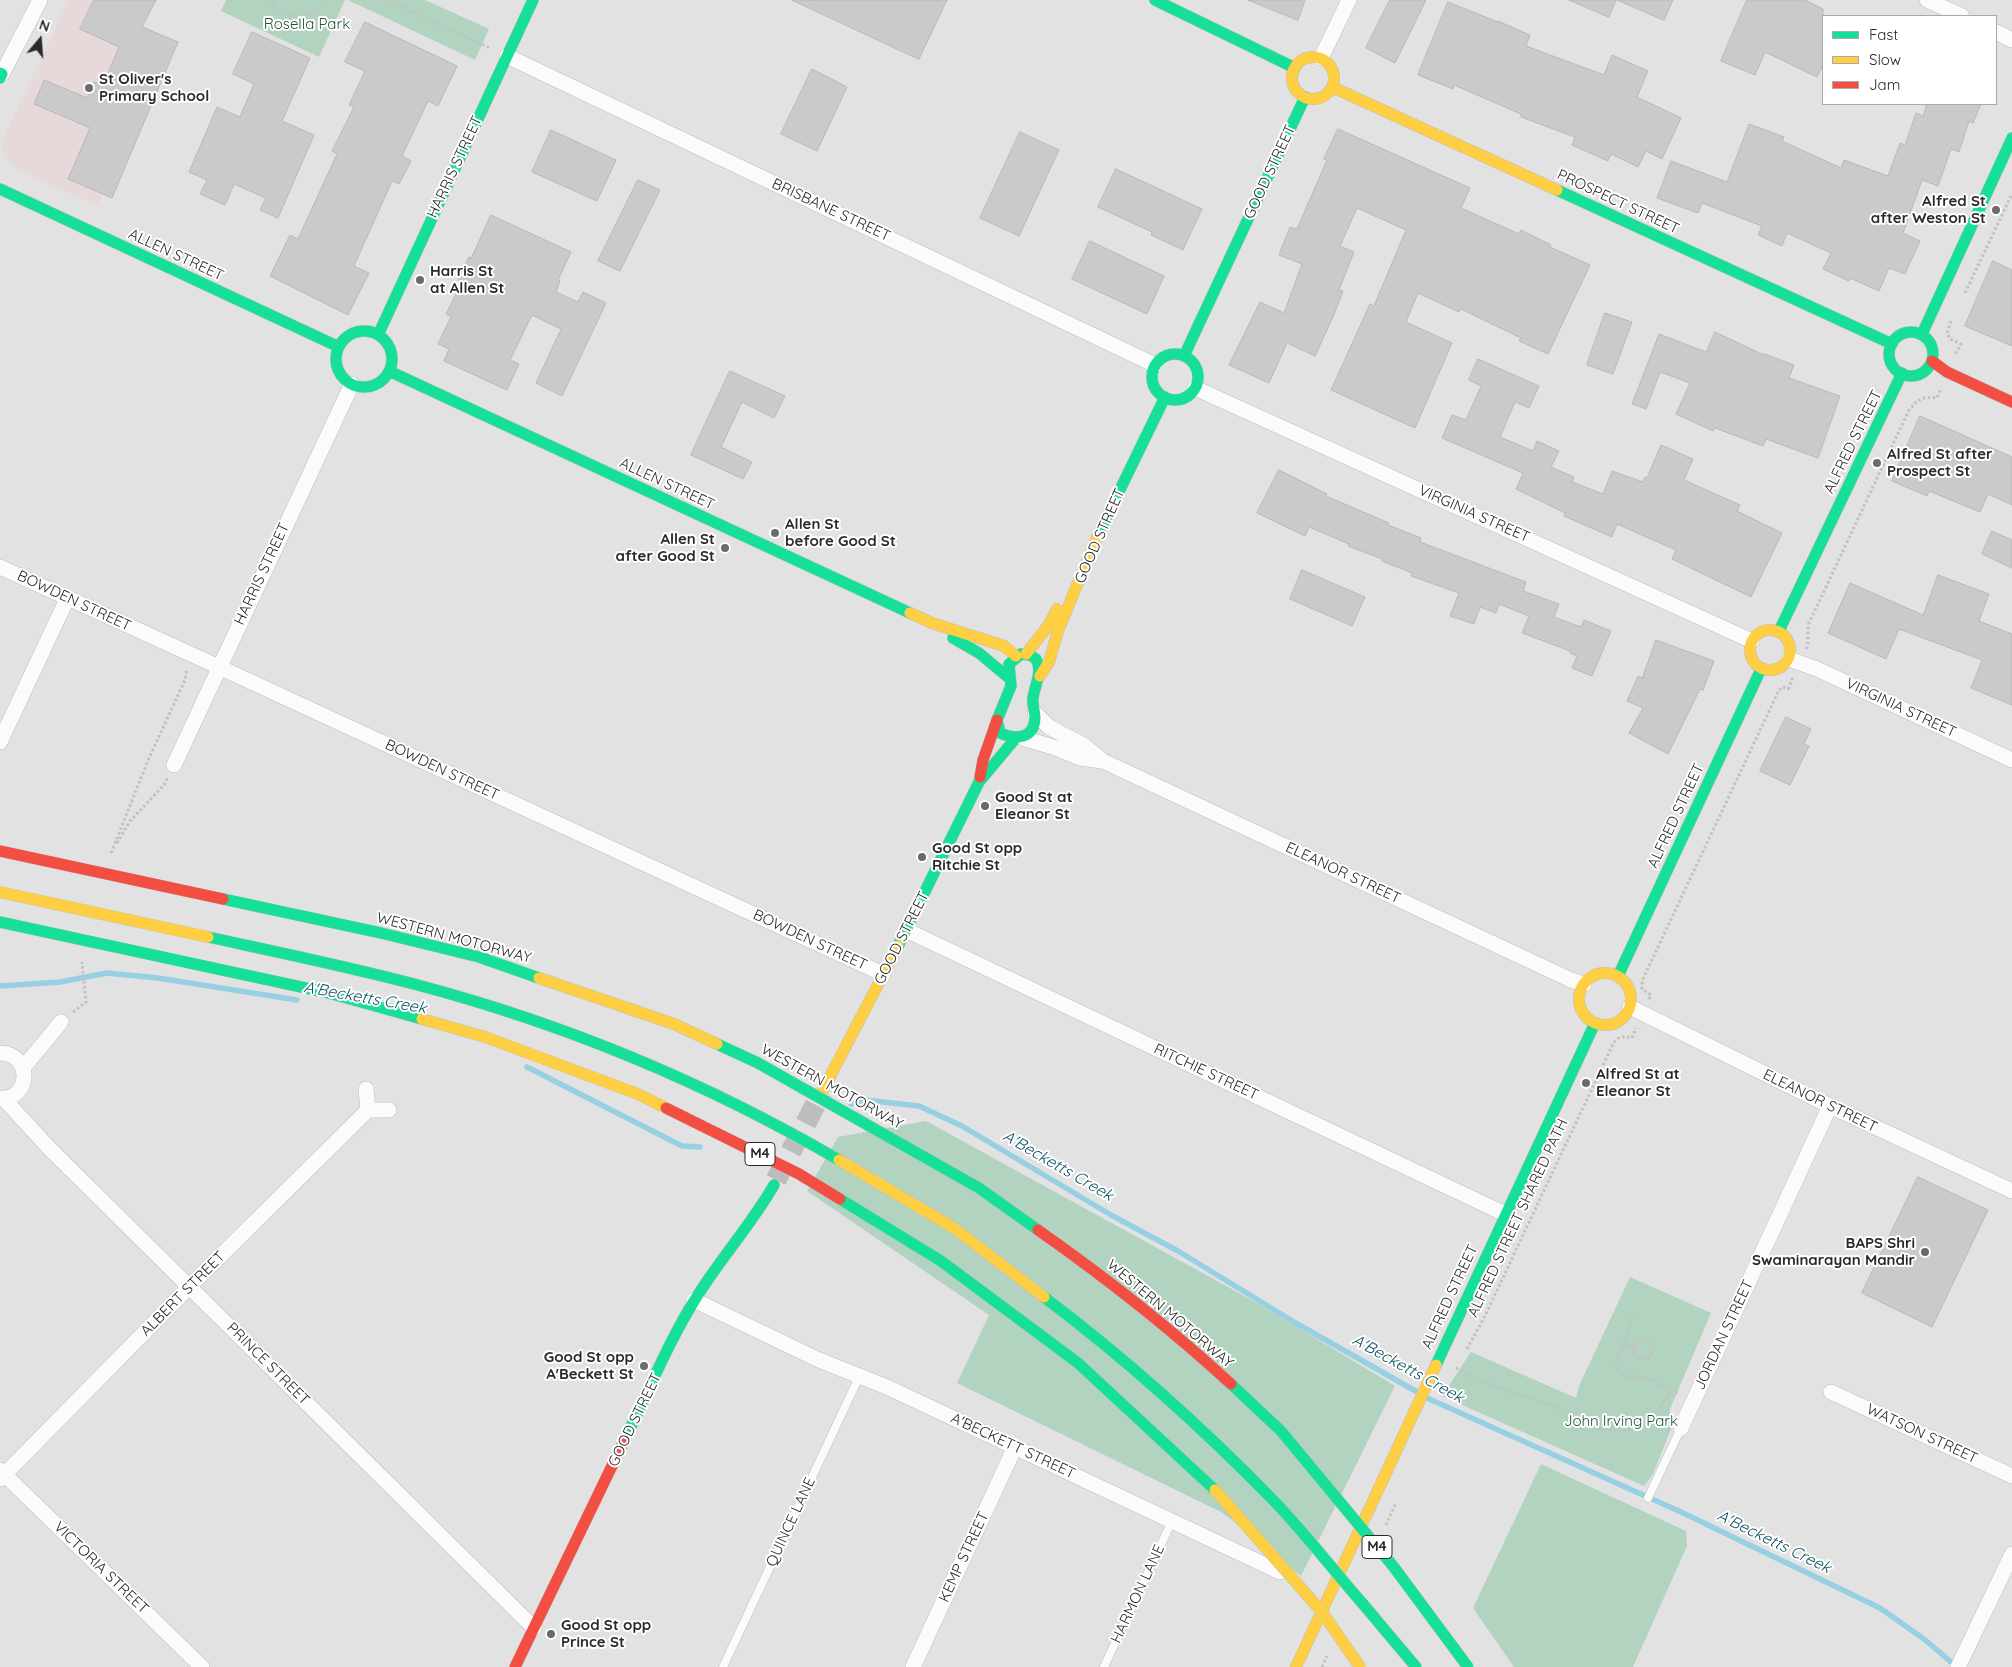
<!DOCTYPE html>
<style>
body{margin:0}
#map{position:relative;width:2012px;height:1667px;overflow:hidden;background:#e2e2e3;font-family:Quicksand,sans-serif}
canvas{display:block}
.legend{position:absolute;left:1822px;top:15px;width:175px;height:90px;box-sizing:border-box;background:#fff;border:1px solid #aaa;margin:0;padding:6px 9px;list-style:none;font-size:15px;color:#2a2a2b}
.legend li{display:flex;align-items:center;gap:10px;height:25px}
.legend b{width:25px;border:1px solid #aaa}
.north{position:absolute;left:15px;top:15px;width:50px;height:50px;-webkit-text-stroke:4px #fff;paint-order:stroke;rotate:18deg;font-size:14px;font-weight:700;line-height:20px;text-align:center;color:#2a2a2b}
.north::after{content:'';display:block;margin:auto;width:18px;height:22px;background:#2a2a2b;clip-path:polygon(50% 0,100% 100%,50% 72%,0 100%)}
</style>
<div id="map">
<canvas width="2012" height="1667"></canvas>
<ul class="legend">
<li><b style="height:6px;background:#16e098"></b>Fast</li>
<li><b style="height:6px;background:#ffcf43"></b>Slow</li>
<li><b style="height:6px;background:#f24e42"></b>Jam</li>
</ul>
<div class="north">N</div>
</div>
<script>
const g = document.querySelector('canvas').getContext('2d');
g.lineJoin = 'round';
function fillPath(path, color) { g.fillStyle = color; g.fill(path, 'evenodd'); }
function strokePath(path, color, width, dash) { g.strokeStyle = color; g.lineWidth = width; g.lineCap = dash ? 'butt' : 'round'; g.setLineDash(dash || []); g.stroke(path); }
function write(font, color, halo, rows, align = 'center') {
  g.font = font + ' Quicksand,sans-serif'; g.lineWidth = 4; g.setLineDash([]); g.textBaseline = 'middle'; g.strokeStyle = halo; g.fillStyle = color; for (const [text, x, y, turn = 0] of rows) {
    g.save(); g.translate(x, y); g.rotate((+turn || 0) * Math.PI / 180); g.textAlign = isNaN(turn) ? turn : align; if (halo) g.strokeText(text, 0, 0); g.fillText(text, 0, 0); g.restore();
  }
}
const education = new Path2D(`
 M69 0H88L174 40 97 206 17 169 5 158 2 148 4 136Z`);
const green = new Path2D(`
 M226 0H345L319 57 221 11Z
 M348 0H425L489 29 475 60Z
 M926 1121 1259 1304 1395 1386 1301 1576 1223 1513 957 1383 989 1315 807 1191 838 1137Z
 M1630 1277 1711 1313 1670 1409V1417L1673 1424 1653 1474 1644 1486 1442 1396 1471 1352 1576 1398 1579 1386Z
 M1541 1464 1686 1531 1687 1546 1633 1667H1514L1473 1608Z`);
const stream = new Path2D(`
 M0 986 60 982 107 973 158 978 297 1000
 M527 1067 682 1146 700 1147
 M851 1104 864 1100 919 1106 962 1126 1111 1215 1178 1251 1294 1322 1419 1393
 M1427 1398 1681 1512 1880 1608 1924 1639 1956 1666`);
const building = new Path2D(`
 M94 0H156L142 27 178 42 112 198 68 179 90 128 34 104 44 80 87 98 94 82 103 85 119 47 80 29Z
 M792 0H947L919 59Z
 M1248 0H1305L1298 20Z
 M1390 0H1426L1395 63 1366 48Z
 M1569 0H1616L1609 17Z
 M1617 0H1673L1664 20Z
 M1747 0H1805L1823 9V65L1817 77 1765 52 1755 75 1721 61Z
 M1448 2 1498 22V21L1530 35 1526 46 1604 75 1612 55 1648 71 1637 97 1681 118 1662 159 1646 151 1638 167 1611 154 1608 161 1572 145 1575 137 1521 117V114L1454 85 1453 89 1418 75Z
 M365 22 457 66 438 106 428 101 402 156 411 161 399 184 392 181 354 266 369 273 348 315 270 276 290 235 298 239 337 154 332 151 354 107 349 105 365 71 345 62Z
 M252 32 310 58 282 121 314 135 278 218 260 210 266 198 234 184 225 205 200 194 207 180 189 172 217 107 240 117 254 84 233 74Z
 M812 69 847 87 817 151 781 134Z
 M1927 104H1981L1973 123 1969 121 1959 152 1951 149 1938 186 1922 180 1903 233 1920 241 1905 274 1889 268 1879 291 1850 278 1849 281 1823 269 1831 253 1787 233 1782 246 1758 235 1762 226 1702 203 1698 213 1657 198 1671 161 1727 182 1749 124 1784 137 1782 141 1841 168 1844 160 1888 176 1900 143 1905 145 1916 113 1923 116Z
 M1338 129 1470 188 1461 208 1519 234 1521 230 1551 245 1550 247 1590 265 1548 354 1519 341 1521 338 1461 309 1459 312 1418 293 1406 322 1452 343 1415 428 1331 390 1370 304 1374 306 1406 230 1357 208 1340 246 1354 252 1339 290 1343 291 1333 317 1315 356 1287 343 1269 383 1229 365 1260 302 1284 313 1302 264 1279 255 1290 227 1297 229 1327 160 1324 159Z
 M551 130 616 160 597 201 532 172Z
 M1020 132 1059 150 1019 236 980 218Z
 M1116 169 1202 209 1183 250 1151 235 1152 232 1098 207Z
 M638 180 660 190 620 271 598 261Z
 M491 215 571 252 558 280 560 281 556 292 578 302 583 292 606 303 562 396 536 383 561 329 532 315 510 360 519 364 507 390 444 361 449 349 438 344 451 317 446 314 462 282 458 280 469 257 471 258Z
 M1090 241 1164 276 1147 314 1072 279Z
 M1993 261 2012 270V346L1965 326Z
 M1605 313 1632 322 1613 374 1587 365Z
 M1715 332 1764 355 1765 354 1794 365 1789 378 1840 396 1818 458 1766 439 1763 446 1715 428 1713 431 1676 414 1690 383 1660 372 1646 409 1632 404 1659 334 1706 352Z
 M1478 359 1539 386 1529 408 1515 402 1500 437 1533 451 1537 441 1559 451 1551 467 1574 477 1572 482 1603 494 1612 471 1643 482 1645 477 1647 478 1661 445 1693 459 1684 480 1740 505 1737 511 1782 533 1751 597 1672 559 1676 550 1617 524 1612 537 1564 516 1565 513 1516 489 1523 473 1442 438 1452 415 1466 420 1481 386 1469 380Z
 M730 371 785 396 774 418 742 402 721 447 752 462 743 479 691 455Z
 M1920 416 2012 457V505L1988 494 1980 512 1929 491 1927 496 1892 481Z
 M1279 470 1327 494 1326 496 1389 523 1388 525 1421 538 1420 542 1526 582 1523 591 1559 604 1554 617 1581 627 1584 620 1611 631 1592 676 1572 668 1577 656 1570 653V651L1522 633 1529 616 1499 604 1496 613 1480 607 1474 624 1450 616 1459 593 1411 576 1412 573 1382 561V559L1348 546 1349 544 1309 527 1305 536 1257 513Z
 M1992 531 2012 540V568L1982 554Z
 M1302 570 1365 597 1352 626 1290 599Z
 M1938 575 1989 594 1979 621 2012 634V705L1971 688 1982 660 1899 629 1886 659 1828 633 1850 583 1923 615Z
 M1656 640 1714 661 1703 690 1700 689 1668 754 1629 733 1643 708 1627 701 1638 676 1642 678Z
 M1786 717 1811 729 1804 744 1809 746 1790 785 1760 771Z
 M1918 1177 1988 1210 1932 1327 1862 1293Z`);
const secondaryTunnel = new Path2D(`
 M776 1180 822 1092`);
const path = new Path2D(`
 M270 0C272 3 275 7 278 10 292 21 320 15 329 0
 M387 0 490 48
 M1965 293 2012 194
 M1951 321 1947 333 1950 339 1961 344 1955 355
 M1806 649C1810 642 1806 633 1809 623L1909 410C1918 399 1923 396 1937 398L1941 388
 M117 843 130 821 164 785 168 777
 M111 853 149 758 185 680 187 669
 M1649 999 1651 995 1642 989V981L1779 690 1783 687 1788 689 1793 677
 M73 1012 86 1002 82 962
 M1633 1314 1623 1344 1635 1347
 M1634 1350a9 9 0 1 1 18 0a9 9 0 1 1-18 0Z
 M1623 1344 1616 1364C1625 1385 1632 1373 1646 1378 1657 1382 1668 1389 1679 1394
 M1467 1349 1484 1318 1613 1044C1618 1036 1623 1036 1632 1038L1636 1028
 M1456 1368C1465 1373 1474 1378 1484 1382 1509 1393 1537 1399 1563 1410 1581 1418 1599 1433 1620 1431 1645 1429 1660 1410 1671 1390
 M1386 1525 1396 1503
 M1322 1667 1327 1656`);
const lane = new Path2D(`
 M1648 1498 1681 1428
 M723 1667 859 1377
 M1104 1667 1172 1521`);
const street = new Path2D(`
 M1927 0 1962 16
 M1996 32 2012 40
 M507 56 1155 365
 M1321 58 1349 0
 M2 74 40 0
 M1195 388 1752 641
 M0 567 219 667 883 974
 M1789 659 1817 669 2012 760
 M1035 713 1049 727 1085 746 1103 761 1571 980 1584 984
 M1023 738 1056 748 1080 758 1102 761
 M0 742 67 599
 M174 765 352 384
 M906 930 1505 1214
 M1630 1007 1830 1106 2012 1191
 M0 1053C33 1054 31 1100 0 1098
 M23 1068 61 1022
 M366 1089 368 1110
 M4 1099 50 1149 534 1628
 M694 1300 819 1360 887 1387 1280 1572
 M1831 1392 2012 1476
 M1681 1428 1830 1106
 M0 1470 202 1667
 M0 1479 190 1286 368 1110H389
 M913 1667 1015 1447
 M1958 1667 2012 1554`);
const fast = new Path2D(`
 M1155 0 1295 68
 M0 73 2 74 0 78
 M0 189 339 347
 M1557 190 1892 344
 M336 359a28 28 0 1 1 56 0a28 28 0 1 1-56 0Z
 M1889 354a22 22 0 1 1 44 0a22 22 0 1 1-44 0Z
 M1922 334 2012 138
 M378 335 533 0
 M1152 377a23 23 0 1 1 46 0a23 23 0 1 1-46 0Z
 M1184 356 1305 97
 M389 371 910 613
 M1097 537 1165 397
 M1779 631 1902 373
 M953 638 979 653 1009 678
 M1021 654 1030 655 1036 659C1043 672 1035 684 1033 698 1032 705 1035 711 1035 718 1034 739 1016 740 1000 733L997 720 1011 686 1009 664Z
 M898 946 979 782 1015 739
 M1618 976 1761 669
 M1436 1365 1595 1023
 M624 1441C647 1395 668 1342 696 1298 720 1259 751 1225 774 1185
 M1363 1604 1416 1667`);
const slow = new Path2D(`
 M1292 78a21 21 0 1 1 42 0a21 21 0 1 1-42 0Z
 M1332 87 1557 190
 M910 613 932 623 1004 646 1016 656
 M1750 650a20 20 0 1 1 40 0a20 20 0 1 1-40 0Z
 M1026 654 1048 626 1057 609
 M1040 676 1049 662 1058 631 1097 537
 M1579 999a26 26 0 1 1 52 0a26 26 0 1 1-52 0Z
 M822 1092 898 946
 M1296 1667 1436 1365`);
const jam = new Path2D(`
 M1932 361 1947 372 2012 402
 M980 777 983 760 997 720
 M515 1667 624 1441`);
const fastBridge = new Path2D(`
 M223 899 381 933 479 957 539 978
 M0 922 329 993 422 1019
 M208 937C277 952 346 966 414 984 562 1023 707 1083 839 1160
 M717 1044 758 1063 979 1188 1038 1230
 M840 1199 941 1261 1078 1363 1215 1490
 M1044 1297C1126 1359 1202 1427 1274 1501 1305 1533 1333 1570 1363 1604
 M1231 1384 1281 1431 1393 1566 1468 1667`);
const slowBridge = new Path2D(`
 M0 892 208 937
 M539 978 674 1024 717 1044
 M422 1019 485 1037 638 1094 666 1108
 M839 1160 954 1228 1044 1297
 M1215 1490 1322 1612 1360 1667`);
const jamBridge = new Path2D(`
 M0 851 223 899
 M666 1108 799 1174 840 1199
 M1038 1230C1105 1277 1170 1328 1231 1384`);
const markers = [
 [89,88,5,"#6a6a6b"],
 [1996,210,5,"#6a6a6b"],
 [420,280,5,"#6a6a6b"],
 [1877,463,5,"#6a6a6b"],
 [775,533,5,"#6a6a6b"],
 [725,548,5,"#6a6a6b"],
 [985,806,5,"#6a6a6b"],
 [922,857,5,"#6a6a6b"],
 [1586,1083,5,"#6a6a6b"],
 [1925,1252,5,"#6a6a6b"],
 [644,1366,5,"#6a6a6b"],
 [551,1634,5,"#6a6a6b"]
];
const shields = [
 [760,1154,30],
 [1377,1547,30]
];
const shieldNames = [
 ["M4",760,1154],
 ["M4",1377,1547]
];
const parkNames = [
 ["Rosella Park",307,24],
 ["John Irving Park",1621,1421]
];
const poiNames = [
 ["St Oliver's",99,79],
 ["Primary School",99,96],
 ["Alfred St",1986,201,"right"],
 ["after Weston St",1986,218,"right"],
 ["Harris St",430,271],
 ["at Allen St",430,288],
 ["Alfred St after",1887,454],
 ["Prospect St",1887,471],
 ["Allen St",785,524],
 ["before Good St",785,541],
 ["Allen St",715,539,"right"],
 ["after Good St",715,556,"right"],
 ["Good St at",995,797],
 ["Eleanor St",995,814],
 ["Good St opp",932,848],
 ["Ritchie St",932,865],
 ["Alfred St at",1596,1074],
 ["Eleanor St",1596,1091],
 ["BAPS Shri",1915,1243,"right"],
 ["Swaminarayan Mandir",1915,1260,"right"],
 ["Good St opp",634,1357,"right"],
 ["A'Beckett St",634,1374,"right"],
 ["Good St opp",561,1625],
 ["Prince St",561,1642]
];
const streetNames = [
 ["HARRIS STREET",455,167,-65],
 ["GOOD STREET",1270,172,-65],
 ["PROSPECT STREET",1618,202,25],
 ["BRISBANE STREET",831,210,25],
 ["ALLEN STREET",176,255,25],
 ["ALFRED STREET",1853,442,-64],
 ["ALLEN STREET",667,484,25],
 ["VIRGINIA STREET",1474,514,24],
 ["GOOD STREET",1100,536,-66],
 ["HARRIS STREET",262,574,-65],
 ["BOWDEN STREET",74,601,25],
 ["VIRGINIA STREET",1901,708,25],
 ["BOWDEN STREET",442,770,25],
 ["ALFRED STREET",1676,816,-65],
 ["ELEANOR STREET",1343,873,25],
 ["WESTERN MOTORWAY",454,938,15],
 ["GOOD STREET",902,938,-63],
 ["BOWDEN STREET",810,940,25],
 ["RITCHIE STREET",1206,1072,25],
 ["WESTERN MOTORWAY",832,1087,29],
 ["ELEANOR STREET",1820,1101,26],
 ["ALFRED STREET SHARED PATH",1518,1218,-65],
 ["ALBERT STREET",183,1294,-45],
 ["ALFRED STREET",1450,1297,-65],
 ["WESTERN MOTORWAY",1170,1314,40],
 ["JORDAN STREET",1724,1335,-65],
 ["PRINCE STREET",268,1364,45],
 ["GOOD STREET",635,1420,-64],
 ["WATSON STREET",1922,1434,25],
 ["A'BECKETT STREET",1013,1446,25],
 ["QUINCE LANE",791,1522,-65],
 ["KEMP STREET",964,1557,-65],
 ["VICTORIA STREET",101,1568,44],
 ["HARMON LANE",1138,1594,-65]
];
const waterNames = [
 ["A'Becketts Creek",365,998,10],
 ["A'Becketts Creek",1058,1166,30],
 ["A'Becketts Creek",1408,1369,29],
 ["A'Becketts Creek",1774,1542,26]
];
fillPath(education, '#e7d9da');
fillPath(green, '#b3d3c1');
strokePath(stream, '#97d0e2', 5.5);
fillPath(building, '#cacacb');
strokePath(building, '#b8b8b9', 1);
strokePath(secondaryTunnel, '#bdbdbe', 21, [21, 11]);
strokePath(lane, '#bebebf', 9);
strokePath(street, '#bebebf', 16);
strokePath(fast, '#bebebf', 12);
strokePath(slow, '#bebebf', 12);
strokePath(jam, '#bebebf', 12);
strokePath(path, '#c0c1c1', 3, [2.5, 2.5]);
strokePath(lane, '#fbfbfb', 8);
strokePath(street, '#fbfbfb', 15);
strokePath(fast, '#16e098', 11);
strokePath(slow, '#ffcf43', 11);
strokePath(jam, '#f24e42', 11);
strokePath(fastBridge, '#bebebf', 12, []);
strokePath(slowBridge, '#bebebf', 12, []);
strokePath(jamBridge, '#bebebf', 12, []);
strokePath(fastBridge, '#16e098', 11);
strokePath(slowBridge, '#ffcf43', 11);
strokePath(jamBridge, '#f24e42', 11);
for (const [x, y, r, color] of markers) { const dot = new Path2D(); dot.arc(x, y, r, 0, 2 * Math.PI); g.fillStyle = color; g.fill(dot); strokePath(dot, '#fff', 2); }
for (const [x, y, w] of shields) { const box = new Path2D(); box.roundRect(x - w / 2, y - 11.5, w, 23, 4); g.fillStyle = '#fff'; g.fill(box); strokePath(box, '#2a2a2b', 1); }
write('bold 14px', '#2a2a2b', null, shieldNames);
write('15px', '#1e5138', '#fff', parkNames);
write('bold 15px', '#2a2a2b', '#fff', poiNames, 'left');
write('15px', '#2a2a2b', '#fff', streetNames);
write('italic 16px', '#0e5466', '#fff', waterNames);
</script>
